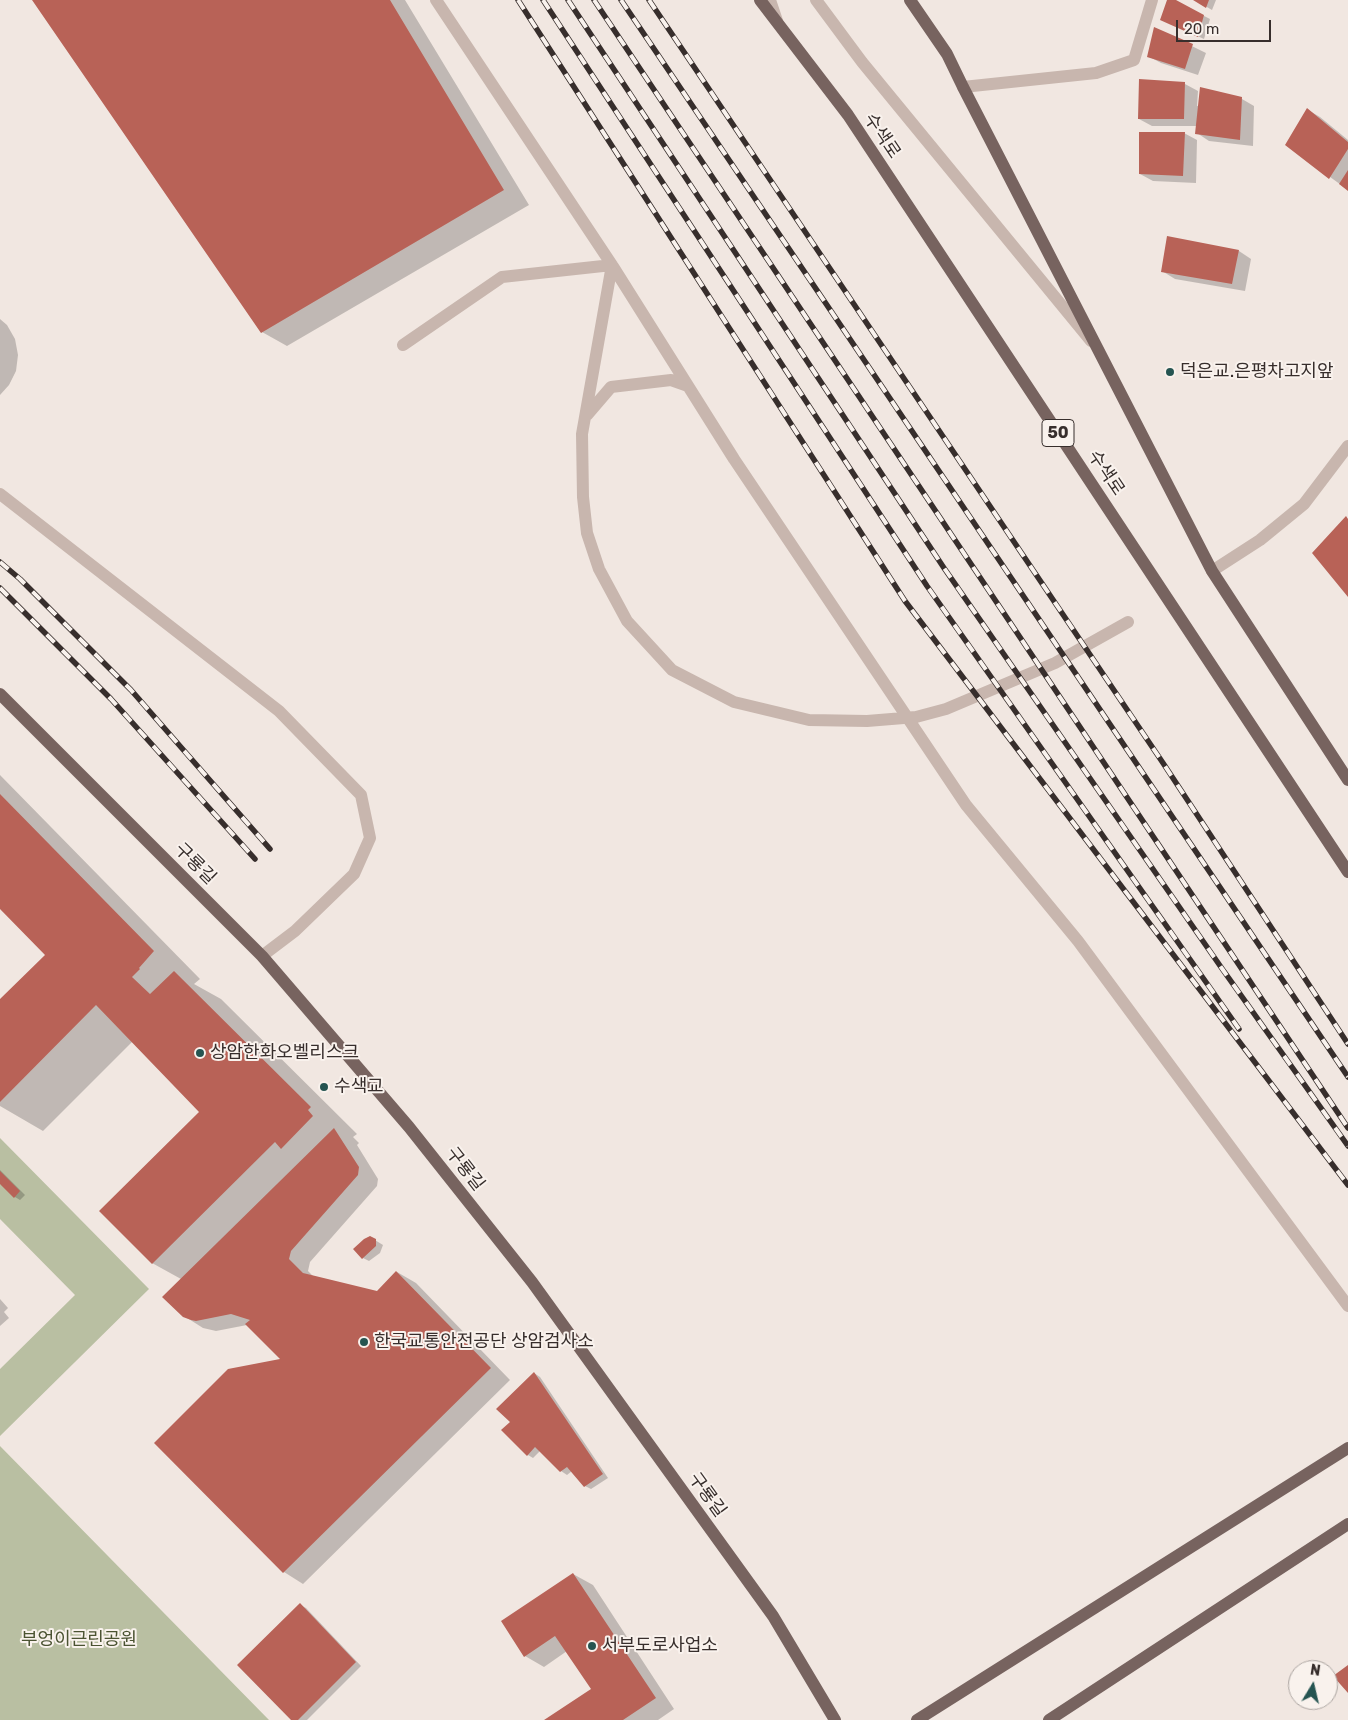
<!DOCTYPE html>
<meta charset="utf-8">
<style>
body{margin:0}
#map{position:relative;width:1348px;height:1720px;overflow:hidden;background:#f1e7e1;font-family:Rubik,sans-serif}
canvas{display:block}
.north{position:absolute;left:1288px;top:1660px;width:50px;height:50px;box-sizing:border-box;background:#f9f2ed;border:1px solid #aba4a0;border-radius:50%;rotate:9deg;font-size:14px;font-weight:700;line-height:20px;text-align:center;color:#372e2c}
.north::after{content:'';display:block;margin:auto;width:18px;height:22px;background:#255451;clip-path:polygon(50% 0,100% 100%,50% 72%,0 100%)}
.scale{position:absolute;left:1176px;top:20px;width:95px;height:22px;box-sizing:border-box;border:2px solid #372e2c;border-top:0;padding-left:6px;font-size:15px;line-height:18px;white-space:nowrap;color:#372e2c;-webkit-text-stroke:4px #f9f2ed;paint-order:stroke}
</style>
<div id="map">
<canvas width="1348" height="1720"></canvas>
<div class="north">N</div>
<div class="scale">20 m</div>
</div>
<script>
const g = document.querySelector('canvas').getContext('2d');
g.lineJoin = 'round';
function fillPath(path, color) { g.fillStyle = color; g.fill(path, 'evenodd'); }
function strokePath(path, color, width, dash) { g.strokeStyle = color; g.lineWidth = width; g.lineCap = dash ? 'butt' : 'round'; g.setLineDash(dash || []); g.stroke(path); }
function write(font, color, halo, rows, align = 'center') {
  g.font = font + ' Rubik,"Noto Sans KR",sans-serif'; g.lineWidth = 4; g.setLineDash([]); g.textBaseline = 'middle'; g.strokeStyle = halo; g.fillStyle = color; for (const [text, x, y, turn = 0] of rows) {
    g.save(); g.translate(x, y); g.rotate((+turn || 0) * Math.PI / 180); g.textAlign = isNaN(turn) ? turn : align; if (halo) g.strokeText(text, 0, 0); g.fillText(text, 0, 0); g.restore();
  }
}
const green = new Path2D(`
 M0 1138 149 1289 0 1436V1369L75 1295 0 1219Z
 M0 1446 269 1720H0Z`);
const shadow = new Path2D(`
 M34 0H405L529 205 287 346 262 332Z
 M1169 0H1173L1210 19 1204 39 1167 22Z
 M1195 0H1216L1212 10Z
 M1155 28 1206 53 1198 75 1161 63 1148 56Z
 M1185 84 1198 91 1197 106 1242 99 1254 106 1253 146 1209 141 1197 133V126H1152L1139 119Z
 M1308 110 1320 117 1348 140V190L1286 145Z
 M1184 133 1197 140 1196 183 1153 181 1140 174Z
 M1239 251 1251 259 1245 291 1175 279 1162 271Z
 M0 319 7 325 15 339 18 355 16 371 9 385 0 395Z
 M0 775 200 979 194 984 221 999 357 1134 353 1137 359 1143 357 1145 378 1179 377 1186 310 1262 308 1271 313 1276 377 1292 397 1272 416 1283 510 1380 303 1584 284 1572 156 1443 282 1360 247 1325 216 1331 203 1328 184 1316 181 1279 152 1263 201 1112 133 1041 43 1131 0 1106V1001L47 955 0 907Z
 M0 1170 25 1195 20 1200 15 1197 0 1182Z
 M370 1237 383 1245 380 1253 369 1261 363 1258Z
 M0 1299 8 1308 4 1312 9 1318 0 1326Z
 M534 1373 540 1377 608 1478 591 1489 585 1486 572 1471 567 1475 561 1471 540 1451 533 1458 528 1455 512 1422Z
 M573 1574 593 1585 674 1709 658 1720H546L593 1689 567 1651 544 1667 525 1656Z
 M300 1605 306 1608 361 1666 307 1720H293Z`);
const building = new Path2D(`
 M32 0H390L504 190 261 333Z
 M1167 0H1176L1204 15 1198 37 1160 20Z
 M1193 0H1209L1206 8Z
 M1154 27 1193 44 1185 69 1147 57Z
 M1139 79 1185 82 1184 119H1138Z
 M1200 87 1242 97 1240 140 1195 134Z
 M1307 108 1348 142V149L1329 179 1285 145Z
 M1139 132H1185L1183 176 1139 174Z
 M1348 170V191L1339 184Z
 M1167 236 1239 250 1232 284 1161 272Z
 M1346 516 1348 519V597L1312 553Z
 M0 794 154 951 139 968 140 969 132 977 150 994 174 971 311 1107 308 1110 313 1116 281 1149 275 1142 152 1264 99 1211 199 1112 96 1005 0 1102V999L45 955 0 909Z
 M334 1128 359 1167 358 1175 291 1251 289 1259 303 1273 377 1291 396 1271 491 1368 283 1573 154 1443 228 1369 280 1359 245 1324 250 1320 231 1314 196 1321 191 1320 183 1317 162 1297Z
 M0 1171 20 1191 14 1198 0 1184Z
 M370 1236 376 1239V1246L362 1259 353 1249 364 1239Z
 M534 1372 603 1474 584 1487 567 1467 560 1472 535 1447 527 1456 501 1430 510 1422 496 1409Z
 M573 1573 656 1698 623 1720H544L591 1689 555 1636 524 1657 501 1621Z
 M300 1603 356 1662 298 1720H291L237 1665Z
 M1348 1665V1693L1333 1676Z`);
const minor = new Path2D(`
 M436 0 612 265 734 459 966 805 1078 941 1348 1306
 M770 0 777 21
 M816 0 862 62 1091 341
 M963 87 1096 73 1134 60 1152 0
 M403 345 502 277 612 265 582 434 583 497 587 533 599 569 627 621 672 670 734 702 809 720 867 721 916 717 946 709 1055 663 1128 622
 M587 415 611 387 671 380 688 386
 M0 494 279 711 361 795 370 838 354 874 295 931 262 956
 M1212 571 1260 540 1304 504 1348 446`);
const major = new Path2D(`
 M760 0 848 115 1348 872
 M910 0 947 54 963 87 1212 571 1348 780
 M0 694 262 956 409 1127 532 1282 773 1616 835 1720
 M917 1720 1348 1448
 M1049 1720 1348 1524`);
const rail = new Path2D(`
 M518 0 905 601 1348 1185
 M543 0 927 586 1239 1029
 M568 0 944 568 1223 970 1348 1146
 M594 0 1348 1128
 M621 0 1348 1077
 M649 0 1163 763 1348 1044
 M0 562 20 579 131 690 270 849
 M0 588 111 699 255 859`);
const markers = [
 [1170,372,5,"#255451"],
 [200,1053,5,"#255451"],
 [324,1087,5,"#255451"],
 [364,1342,5,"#255451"],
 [592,1646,5,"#255451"]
];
const shields = [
 [1058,433,32]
];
const shieldNames = [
 ["50",1058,433]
];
const streetNames = [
 ["수색로",882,136,56],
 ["수색로",1106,473,56],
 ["구룡길",195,864,45],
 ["구룡길",465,1169,52],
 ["구룡길",707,1495,54]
];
const poiNames = [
 ["덕은교.은평차고지앞",1180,372],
 ["상암한화오벨리스크",210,1053],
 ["수색교",334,1087],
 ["한국교통안전공단 상암검사소",374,1342],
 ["서부도로사업소",602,1646]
];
const parkNames = [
 ["부엉이근린공원",79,1640]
];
fillPath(green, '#b9bfa2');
fillPath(shadow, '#0003');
fillPath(building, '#b86257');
strokePath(minor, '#c8b6ae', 12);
strokePath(major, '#77635f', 12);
strokePath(rail, '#372e2c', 5.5);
strokePath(rail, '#f9f2ed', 4, [11]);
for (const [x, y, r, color] of markers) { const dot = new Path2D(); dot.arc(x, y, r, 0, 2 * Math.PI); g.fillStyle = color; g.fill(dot); strokePath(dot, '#f9f2ed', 2); }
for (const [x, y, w] of shields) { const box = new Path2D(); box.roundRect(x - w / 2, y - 13.5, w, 27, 4); g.fillStyle = '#f9f2ed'; g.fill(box); strokePath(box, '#372e2c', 1); }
write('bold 16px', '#372e2c', null, shieldNames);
write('18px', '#372e2c', '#f9f2ed', streetNames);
write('18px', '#372e2c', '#f9f2ed', poiNames, 'left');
write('18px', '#4b5332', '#f9f2ed', parkNames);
</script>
